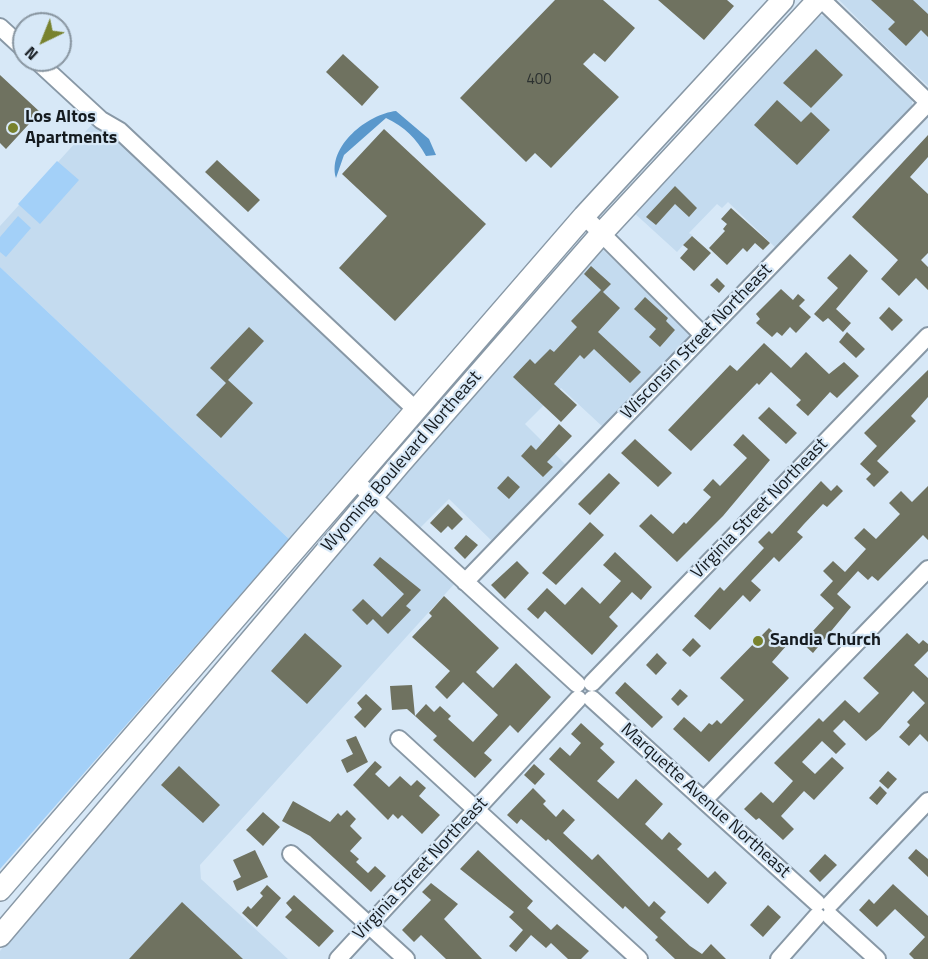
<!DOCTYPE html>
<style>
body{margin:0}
#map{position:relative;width:928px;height:959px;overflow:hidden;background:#d7e8f7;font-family:"Titillium Web",sans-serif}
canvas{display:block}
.north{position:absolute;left:12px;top:12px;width:60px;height:60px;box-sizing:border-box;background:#d7e8f7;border:2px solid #8996a1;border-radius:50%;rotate:223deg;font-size:16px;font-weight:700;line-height:24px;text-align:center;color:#151b20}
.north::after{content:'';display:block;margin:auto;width:21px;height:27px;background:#78822e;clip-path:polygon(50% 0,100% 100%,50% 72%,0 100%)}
</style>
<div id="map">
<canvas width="928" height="959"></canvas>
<div class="north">N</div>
</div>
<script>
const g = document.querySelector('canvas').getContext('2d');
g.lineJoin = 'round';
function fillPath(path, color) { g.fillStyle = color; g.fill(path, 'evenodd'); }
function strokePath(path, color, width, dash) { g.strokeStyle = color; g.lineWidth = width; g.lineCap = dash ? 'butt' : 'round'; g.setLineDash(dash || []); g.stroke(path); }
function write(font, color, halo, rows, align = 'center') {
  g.font = font + ' "Titillium Web",sans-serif'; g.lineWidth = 4.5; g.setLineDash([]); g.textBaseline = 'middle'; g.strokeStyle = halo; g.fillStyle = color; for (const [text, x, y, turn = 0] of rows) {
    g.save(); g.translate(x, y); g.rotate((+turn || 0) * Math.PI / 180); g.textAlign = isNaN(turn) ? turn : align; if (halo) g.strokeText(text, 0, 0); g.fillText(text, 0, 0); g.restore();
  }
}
const built = new Path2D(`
 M839 0H928V86L878 39Z
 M818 15 824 16 912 100V110L777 249 728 202 722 208 717 204 689 233 692 235 677 252 632 211Z
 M96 120 398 401 400 411 289 539 0 267V226Z
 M601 248 690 333 689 340 604 428 561 388 525 424 567 466 493 542 449 499 419 529 388 500 386 495Z
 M374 510 456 582 200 865 201 879 288 959H0V951L114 814Z`);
const green = new Path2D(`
 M57 161 79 180 40 224 18 204Z
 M18 216 31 228 6 257 0 252V237Z
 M0 267 289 539 0 869Z`);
const water = new Path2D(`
 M396 111 429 139 436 155 426 156C416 138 405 127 386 118L344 155 336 178C327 146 368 114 396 111Z`);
const building = new Path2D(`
 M555 0H603L635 28 605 62 594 53 583 64 619 97 551 168 535 153 526 162 460 98Z
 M658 0H727L734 6 704 40Z
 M871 0H913L928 14V37L921 30 906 46 888 29 895 22Z
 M816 49 843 75 811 108 783 83Z
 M343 54 379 87 362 106 326 72Z
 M0 75 40 112 6 149 0 143Z
 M777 100 801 122 811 112 830 130 797 165 754 125Z
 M384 129 486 224 395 321 339 268 387 216 342 174Z
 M928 135V157L910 177 928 194V253L921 260 928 267V290L916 278 899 296 881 279 898 260 852 217Z
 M217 160 260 200 248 212 205 172Z
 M675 186 697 208 689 217 675 204 656 225 646 217Z
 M731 208 770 243 763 250 755 243 747 252 743 248 727 265 709 248 725 231 723 229 727 224 721 219Z
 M692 236 711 253 694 271 680 258 688 249 683 245Z
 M850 254 868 271 836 309 851 323 843 332 828 318 823 322 814 314 838 288 827 278Z
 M591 266 611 284 603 292 620 308 598 332 641 372 630 383 594 349 584 359 580 355 554 384 577 405 561 422 513 377 530 359 535 364 550 349 554 352 577 327 571 321 601 290 584 274Z
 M717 278 725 286 719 293 710 285Z
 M781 289 793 300 798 294 805 300 799 306 811 317 796 333 790 327 782 336 777 332 772 337 756 323 760 319 756 314Z
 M645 297 668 318 666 321 675 330 660 347 649 337 656 329 634 309Z
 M889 307 903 320 892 331 879 318Z
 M249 327 264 341 228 380 253 403 221 438 196 415 226 383 210 368Z
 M847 332 865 349 856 358 839 342Z
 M764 343 791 368 806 352 829 374 844 362 859 376 837 398 830 392 808 416 796 405 801 400 771 372 759 385 757 383 691 451 668 430 730 365 737 371Z
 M928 370V397L911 416 916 421 877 461 889 472 874 487 866 479 871 474 860 464 877 446 864 433Z
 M769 407 797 433 786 444 758 418Z
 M559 424 572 436 547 462 553 467 543 477 521 456 531 445 536 450Z
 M743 434 770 460 723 516 677 562 639 526 651 514 673 534 684 522 686 524 711 497 703 490 713 479 720 486 747 458 733 445Z
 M635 439 672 473 658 487 621 453Z
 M609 473 620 483 590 515 578 504Z
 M508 476 520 487 509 499 497 488Z
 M821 481 831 491 837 485 843 491 827 507 823 504 804 524 797 532 803 537 779 562 774 557 751 581 761 590 750 602 743 595 710 630 694 616 720 587 724 591 764 548 758 542 769 531 772 534Z
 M928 486V540L923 535 878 581 872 576 868 580 858 571 837 594 851 607 813 653 802 643 834 608 820 595 833 581 823 571 833 561 845 572 866 549 854 538 864 528 876 539 900 514 889 503 901 491 912 502Z
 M448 504 463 519 452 530 448 526 441 533 430 523Z
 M590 522 604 535 556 585 542 573Z
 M466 535 478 545 465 559 454 548Z
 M615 552 652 587 641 600 632 592 609 617 618 626 592 655 545 611 538 619 527 609 547 588 565 605 582 587 600 604 621 581 603 565Z
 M380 557 421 590 406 606 411 610 388 634 373 619 367 625 352 610 363 599 382 617 404 594 373 565Z
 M517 561 529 573 505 599 491 585Z
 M444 596 499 648 476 672 493 688 516 663 551 697 518 733 510 725 484 753 492 760 475 778 433 740 437 736 415 716 426 704 434 712 440 706 451 716 448 719 473 742 498 715 463 682 447 699 435 687 450 671 412 637 432 616 429 613Z
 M769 628 787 645 772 662 789 678 709 762 673 729 684 717 701 732 709 723 712 725 717 720 721 724 744 700 720 678Z
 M305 633 342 666 307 704 271 671Z
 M907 633 919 644 923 640 928 644V651L914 665 928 678V742L920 734 909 746 899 737 910 725 907 722 925 703 913 691 880 729 866 741 844 720 833 731 846 744 836 754 822 741 802 762 815 774 832 757 844 768 814 800 804 791 781 816 794 829 783 840 759 818 756 820 744 809 761 792 773 803 793 781 774 763 819 718 823 722 845 700 859 713 879 693 863 678Z
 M693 638 701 646 690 657 682 650Z
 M657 653 667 663 656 675 646 665Z
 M625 682 663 717 652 728 615 693Z
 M412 685 415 716 407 709 392 710 390 686Z
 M680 689 688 696 678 706 671 699Z
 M366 694 382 709 365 728 354 717 362 709 357 703Z
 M581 723 604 744 600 748 615 762 597 781 618 799 636 779 663 804 645 824 662 840 669 832 682 844 677 849 708 878 715 871 727 883 708 904 549 759 560 747 570 756 581 743 571 734Z
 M356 736 368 762 347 773 341 760 353 754 346 740Z
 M375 761 382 767 375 774 389 787 400 776 411 786 417 780 426 788 419 796 440 815 422 834 402 815 398 819 393 814 388 820 353 785Z
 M534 764 545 774 535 785 524 775Z
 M179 766 220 805 203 823 161 785Z
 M888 771 897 779 888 789 879 781Z
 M880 786 887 793 877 805 869 798Z
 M533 788 546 801 543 804 556 817 563 809 575 820 563 833 592 860 598 854 649 907 654 901 666 912 660 918 690 946 702 954 711 944 726 959H675L655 940 658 937 625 906 623 909 548 839 546 841 521 819 517 824 507 815Z
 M293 801 330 822 338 813 341 816 347 810 356 819 350 826 362 838 350 851 359 859 356 862 368 873 375 866 386 876 371 892 310 836 282 821Z
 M263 812 280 827 263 846 246 830Z
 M916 849 928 859V877L908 858Z
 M255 850 268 877 237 891 233 881 241 877 233 860Z
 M478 850 533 901 527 908 551 930 557 924 589 951 581 959H568L551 943 546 948 531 935 516 952 509 946 523 930 509 917 514 912 460 869Z
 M825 854 837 865 820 882 809 871Z
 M431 883 458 904 444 919 482 959H446L421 935 414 942 402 930 431 900 422 892Z
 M893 884 928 916V959H914L909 954 925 937 895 909 877 927 859 910 869 899 874 904Z
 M267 885 281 898 257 927 242 913 248 906 251 909 263 896 260 893Z
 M294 895 334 931 319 947 285 917 292 910 286 903Z
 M182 902 243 959H129Z
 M768 905 781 917 763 937 750 925Z`);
const minor = new Path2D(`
 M822 0 928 102
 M0 27 24 49
 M36 60 101 120 120 131 415 409
 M584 216 703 335
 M363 488 577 684
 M465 582 928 103
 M592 683 928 336
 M592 699 817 903
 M399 739 639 959
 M704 800 928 569
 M291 854 406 959
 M830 904 928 801
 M830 916 877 959
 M338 959 578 699
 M779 959 817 916`);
const major = new Path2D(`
 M0 890 584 216 783 0
 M0 936 399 465 601 234 818 0`);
const markers = [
 [13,128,6,"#78822e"],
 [758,641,6,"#78822e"]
];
const numberNames = [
 ["400",539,80]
];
const poiNames = [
 ["Los Altos",25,118],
 ["Apartments",25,139],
 ["Sandia Church",770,641]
];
const streetNames = [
 ["Wisconsin Street Northeast",697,342,-46],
 ["Wyoming Boulevard Northeast",402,462,-49],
 ["Virginia Street Northeast",760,509,-46],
 ["Marquette Avenue Northeast",705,801,42],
 ["Virginia Street Northeast",421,869,-47]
];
fillPath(built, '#c4dbef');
fillPath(green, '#a3d0f8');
fillPath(water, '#5a98cc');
fillPath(building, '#6f7260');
strokePath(minor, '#8898a6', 20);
strokePath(major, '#8898a6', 24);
strokePath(minor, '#fff', 16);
strokePath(major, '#fff', 21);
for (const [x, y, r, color] of markers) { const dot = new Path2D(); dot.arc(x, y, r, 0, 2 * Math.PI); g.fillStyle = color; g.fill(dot); strokePath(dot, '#d7e8f7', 2); }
write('15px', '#2c3130', null, numberNames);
write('bold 18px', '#151b20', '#d7e8f7', poiNames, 'left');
write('18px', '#151b20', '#d7e8f7', streetNames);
</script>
